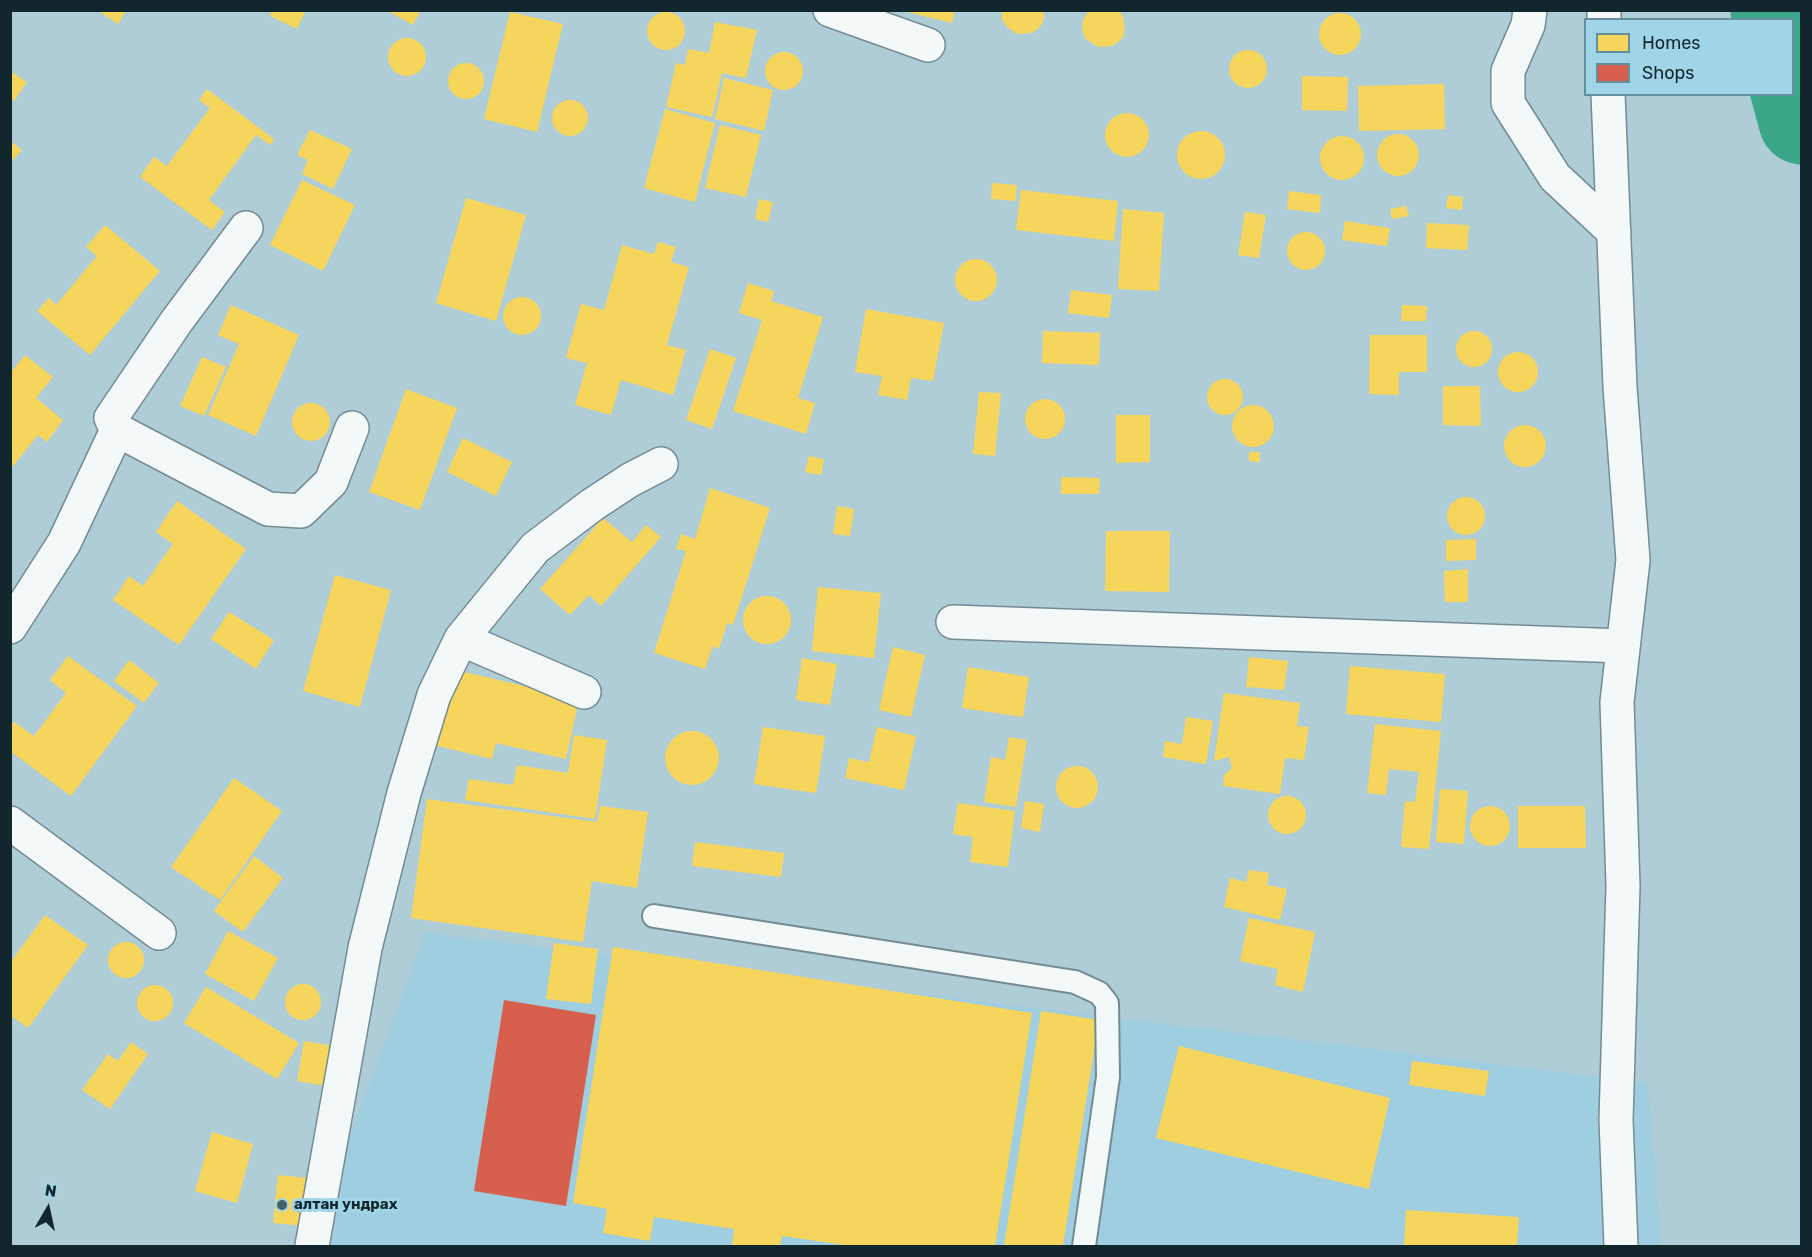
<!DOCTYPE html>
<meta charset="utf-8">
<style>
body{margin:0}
#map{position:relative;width:1812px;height:1257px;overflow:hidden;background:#afcdd7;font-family:Rubik,sans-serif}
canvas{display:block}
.frame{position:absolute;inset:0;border:12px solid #11262d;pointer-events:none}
.legend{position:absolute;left:1584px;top:18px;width:210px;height:78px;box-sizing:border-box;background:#9fd5e7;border:2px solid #668f9d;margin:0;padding:8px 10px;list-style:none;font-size:18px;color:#11262d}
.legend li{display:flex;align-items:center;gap:12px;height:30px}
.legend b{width:30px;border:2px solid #668f9d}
.north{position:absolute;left:18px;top:1179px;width:60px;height:60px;-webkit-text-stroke:4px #9fd5e7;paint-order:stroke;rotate:9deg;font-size:16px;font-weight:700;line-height:24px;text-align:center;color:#11262d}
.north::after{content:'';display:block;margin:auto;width:21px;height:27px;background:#11262d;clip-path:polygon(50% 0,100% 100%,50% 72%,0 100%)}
</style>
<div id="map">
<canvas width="1812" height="1257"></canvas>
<div class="frame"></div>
<ul class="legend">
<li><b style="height:16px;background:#f6d55c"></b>Homes</li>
<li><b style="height:16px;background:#d6604d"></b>Shops</li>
</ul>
<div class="north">N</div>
</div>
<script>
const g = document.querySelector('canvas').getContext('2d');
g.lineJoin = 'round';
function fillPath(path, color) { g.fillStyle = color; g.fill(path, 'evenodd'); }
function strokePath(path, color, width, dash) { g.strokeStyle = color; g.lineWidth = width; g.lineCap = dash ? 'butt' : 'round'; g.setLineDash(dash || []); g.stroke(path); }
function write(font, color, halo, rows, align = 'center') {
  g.font = font + ' Rubik,sans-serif'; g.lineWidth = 6; g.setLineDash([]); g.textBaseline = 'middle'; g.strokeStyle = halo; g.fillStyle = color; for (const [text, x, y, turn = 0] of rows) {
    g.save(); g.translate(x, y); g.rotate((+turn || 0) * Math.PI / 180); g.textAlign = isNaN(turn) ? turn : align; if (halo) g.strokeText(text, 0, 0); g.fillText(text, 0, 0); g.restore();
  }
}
const built = new Path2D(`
 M425 933 1648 1083 1661 1246H310Z`);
const homes = new Path2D(`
 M97 10H127L118 24Z
 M272 10H306L297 29 270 16Z
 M386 10H421L413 25Z
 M899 10H955L952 23Z
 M1002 10H1044V17L1042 24 1037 30 1031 33 1017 34 1006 26 1002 20Z
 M1089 10 1119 11 1123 16 1125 30 1123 37 1118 42 1112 46 1098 47 1086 39 1083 33 1082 25 1084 18Z
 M510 12 563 24 537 132 484 119Z
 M647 31a19 19 0 1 1 38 0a19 19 0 1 1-38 0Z
 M1319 34a21 21 0 1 1 42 0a21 21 0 1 1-42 0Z
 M715 22 757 30 746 78 722 73 712 117 666 107 676 63 685 65 688 49 709 53Z
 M388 57a19 19 0 1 1 38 0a19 19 0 1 1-38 0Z
 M1229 69a19 19 0 1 1 38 0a19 19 0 1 1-38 0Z
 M765 71a19 19 0 1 1 38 0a19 19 0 1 1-38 0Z
 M448 81a18 18 0 1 1 36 0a18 18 0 1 1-36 0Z
 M10 71 27 82 14 101 10 99Z
 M1302 76 1348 77 1347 111 1302 110Z
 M724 78 773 90 764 131 715 119Z
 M1444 84 1445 129 1359 131 1358 86Z
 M207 89 274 139 270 145 256 135 209 200 225 212 212 230 140 177 154 157 167 166 210 108 199 100Z
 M552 118a18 18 0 1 1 36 0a18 18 0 1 1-36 0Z
 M665 109 715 123 695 202 644 188Z
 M1105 135a22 22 0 1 1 44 0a22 22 0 1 1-44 0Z
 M720 125 761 135 746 197 705 188Z
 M310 130 352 149 333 189 302 174 308 160 297 155Z
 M1177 155a24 24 0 1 1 48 0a24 24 0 1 1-48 0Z
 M1377 155a21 21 0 1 1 42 0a21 21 0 1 1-42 0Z
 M1320 158a22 22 0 1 1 44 0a22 22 0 1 1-44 0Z
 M10 141 22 150 10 163Z
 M302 180 355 205 323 271 270 245Z
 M992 183 1017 185 1016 201 991 199Z
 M1021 190 1118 201 1114 241 1016 230Z
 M1289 191 1321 195 1320 213 1287 209Z
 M1448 195 1463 197 1462 210 1446 208Z
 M466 198 526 215 496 321 436 303Z
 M759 199 773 202 768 222 755 219Z
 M1406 206 1409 216 1392 219 1390 209Z
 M1123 209 1164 213 1159 291 1118 289Z
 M1245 212 1266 215 1259 258 1238 255Z
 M1345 221 1390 228 1387 246 1342 240Z
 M1427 223 1469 225 1467 250 1426 248Z
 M105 225 160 271 90 355 37 311 49 298 56 305 97 256 86 247Z
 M1287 251a19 19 0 1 1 38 0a19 19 0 1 1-38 0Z
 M658 242 676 247 671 262 689 267 667 345 686 350 673 395 621 380 611 415 575 405 587 363 566 358 581 304 604 310 622 245 654 254Z
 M955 280a21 21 0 1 1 42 0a21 21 0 1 1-42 0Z
 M748 283 774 291 771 301 823 317 798 398 815 403 806 434 733 411 762 320 739 313Z
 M1071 290 1112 295 1109 318 1068 313Z
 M503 316a19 19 0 1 1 38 0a19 19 0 1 1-38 0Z
 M231 305 299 335 256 436 208 415 239 344 218 335Z
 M1402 305 1427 306 1426 321H1401Z
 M866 309 944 323 933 381 911 378 907 400 878 395 882 376 855 372Z
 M1043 331 1100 333 1099 365 1042 363Z
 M1456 349a18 18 0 1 1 36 0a18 18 0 1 1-36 0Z
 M1370 335H1427V372H1399V395L1369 394Z
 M710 349 736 358 712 429 686 420Z
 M1498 372a20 20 0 1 1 40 0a20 20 0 1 1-40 0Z
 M25 355 53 377 36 398 63 420 47 442 38 435 10 470V373Z
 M202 357 226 367 204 416 180 406Z
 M1207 397a18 18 0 1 1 36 0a18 18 0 1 1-36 0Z
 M1443 386H1480L1481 426 1443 425Z
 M406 389 457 408 420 510 369 492Z
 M979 392 1001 393 995 456 973 454Z
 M1025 419a20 20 0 1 1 40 0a20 20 0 1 1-40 0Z
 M292 422a19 19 0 1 1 38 0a19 19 0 1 1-38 0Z
 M1232 426a21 21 0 1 1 42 0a21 21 0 1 1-42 0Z
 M1116 415H1150V462L1116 463Z
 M1504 446a21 21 0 1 1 42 0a21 21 0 1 1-42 0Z
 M463 438 512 462 496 496 447 472Z
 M1249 452H1260V462L1249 461Z
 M809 456 824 459 821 475 805 472Z
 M1061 477 1100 478 1099 494H1061Z
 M710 488 770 508 733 625 727 623 719 649 713 646 705 669 654 653 686 551 676 549 681 534 695 539Z
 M1447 516a19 19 0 1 1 38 0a19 19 0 1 1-38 0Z
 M177 501 246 549 179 645 113 600 129 576 143 586 173 544 156 532Z
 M837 506 854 509 850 536 833 534Z
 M603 518 632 542 646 525 661 537 601 606 589 595 570 615 540 589Z
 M1106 531H1170L1169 592 1105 591Z
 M1476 539V560L1446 561V540Z
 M1468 569V602H1445L1444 571Z
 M335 575 391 590 360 707 303 691Z
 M818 587 881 593 874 658 812 651Z
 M743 620a24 24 0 1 1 48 0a24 24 0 1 1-48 0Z
 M229 612 274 640 256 669 211 639Z
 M893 647 925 655 911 717 879 710Z
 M68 656 137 706 71 796 10 751V726L14 722 34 736 66 693 50 680Z
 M1249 657 1288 661 1284 690 1246 687Z
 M802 658 837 664 830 705 796 700Z
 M129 660 159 683 144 703 114 681Z
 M1350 666 1445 674 1441 722 1346 714Z
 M968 667 1029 677 1023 717 962 708Z
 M452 669 579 699 566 759 496 743 492 759 434 745Z
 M1224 693 1300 703 1297 726 1309 727 1304 760 1285 758 1280 794 1223 786 1224 775 1232 768 1229 757 1214 761Z
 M1186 717 1213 721 1206 764 1163 757 1165 741 1182 744Z
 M1375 724 1441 731 1429 849 1401 847 1405 801 1415 802 1419 772 1389 769 1386 795 1367 793Z
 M763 727 825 736 816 793 754 784Z
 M877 727 916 736 904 790 845 778 849 758 869 762Z
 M665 758a27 27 0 1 1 54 0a27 27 0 1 1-54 0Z
 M574 735 607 740 595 819 465 800 469 779 513 785 517 765 568 773Z
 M1009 737 1027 740 1016 807 984 802 991 757 1005 760Z
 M1056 787a21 21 0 1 1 42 0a21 21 0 1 1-42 0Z
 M234 778 282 811 220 900 171 867Z
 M1440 789 1468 791 1464 844 1436 842Z
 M1268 815a19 19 0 1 1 38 0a19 19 0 1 1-38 0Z
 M427 799 597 822 600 806 648 812 637 888 592 881 583 942 411 918Z
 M1025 801 1044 804 1040 832 1021 828Z
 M958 803 1015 811 1008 867 970 862 973 837 953 834Z
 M1470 826a20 20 0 1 1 40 0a20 20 0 1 1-40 0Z
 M1518 806H1585L1586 848H1518Z
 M695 842 784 853 781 877 692 866Z
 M254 856 283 878 243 932 214 911Z
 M1249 870 1269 873 1267 885 1287 889 1280 920 1224 907 1230 878 1246 882Z
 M45 915 88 945 28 1028 10 1015V963Z
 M1249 918 1315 932 1303 992 1275 985 1278 969 1240 961Z
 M228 931 278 958 254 1001 205 974Z
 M108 960a18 18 0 1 1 36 0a18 18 0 1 1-36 0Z
 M554 943 598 949 591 1004 546 999Z
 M613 947 1032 1013 995 1246H851L782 1236 780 1246H732L734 1229 654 1217 650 1241 603 1233 607 1209 573 1203Z
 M285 1002a18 18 0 1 1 36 0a18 18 0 1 1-36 0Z
 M137 1003a18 18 0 1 1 36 0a18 18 0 1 1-36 0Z
 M206 987 299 1043 277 1079 184 1023Z
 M1041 1011 1099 1020 1063 1246H1004Z
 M304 1041 339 1047 332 1087 297 1081Z
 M131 1042 148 1054 110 1109 82 1090 108 1054 118 1061Z
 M1179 1046 1390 1098 1369 1189 1156 1138Z
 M1412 1061 1489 1071 1485 1096 1409 1085Z
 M212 1132 253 1144 237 1203 195 1191Z
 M278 1175 309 1178 303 1226 273 1223Z
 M1406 1210 1519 1217 1517 1246H1404Z`);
const shops = new Path2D(`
 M504 1000 596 1015 566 1206 474 1191Z`);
const river = new Path2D(`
 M1774 10 1776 20
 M1792 84 1802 121`);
const lane = new Path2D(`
 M654 916 1075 982 1099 993 1107 1003 1108 1077 1084 1246`);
const street = new Path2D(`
 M830 10 928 45
 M1530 10 1528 25 1508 71V103L1555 177 1614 232
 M1604 10V20
 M1608 94 1620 387 1633 560 1617 702 1623 886 1616 1120 1621 1246
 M117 430 268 509 301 511 331 482 352 428
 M953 622 1623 646
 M10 627 64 543 117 430 111 418 176 322 246 228
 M461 639 584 692
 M10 823 159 933
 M312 1246 365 948 404 793 434 695 461 639 535 548 592 505 630 480 661 464`);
const markers = [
 [282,1205,6,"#486068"]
];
const poiNames = [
 ["алтан ундрах",294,1205]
];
fillPath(built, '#9ecedf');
fillPath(homes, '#f6d55c');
fillPath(shops, '#d6604d');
strokePath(river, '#3ba788', 87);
strokePath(lane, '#748b93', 26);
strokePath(street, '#748b93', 36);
strokePath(lane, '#f3f8f9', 22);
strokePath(street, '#f3f8f9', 33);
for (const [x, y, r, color] of markers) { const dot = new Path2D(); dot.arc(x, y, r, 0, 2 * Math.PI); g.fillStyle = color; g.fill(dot); strokePath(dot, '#9fd5e7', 2); }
write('bold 15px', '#11262d', '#9fd5e7', poiNames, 'left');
</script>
